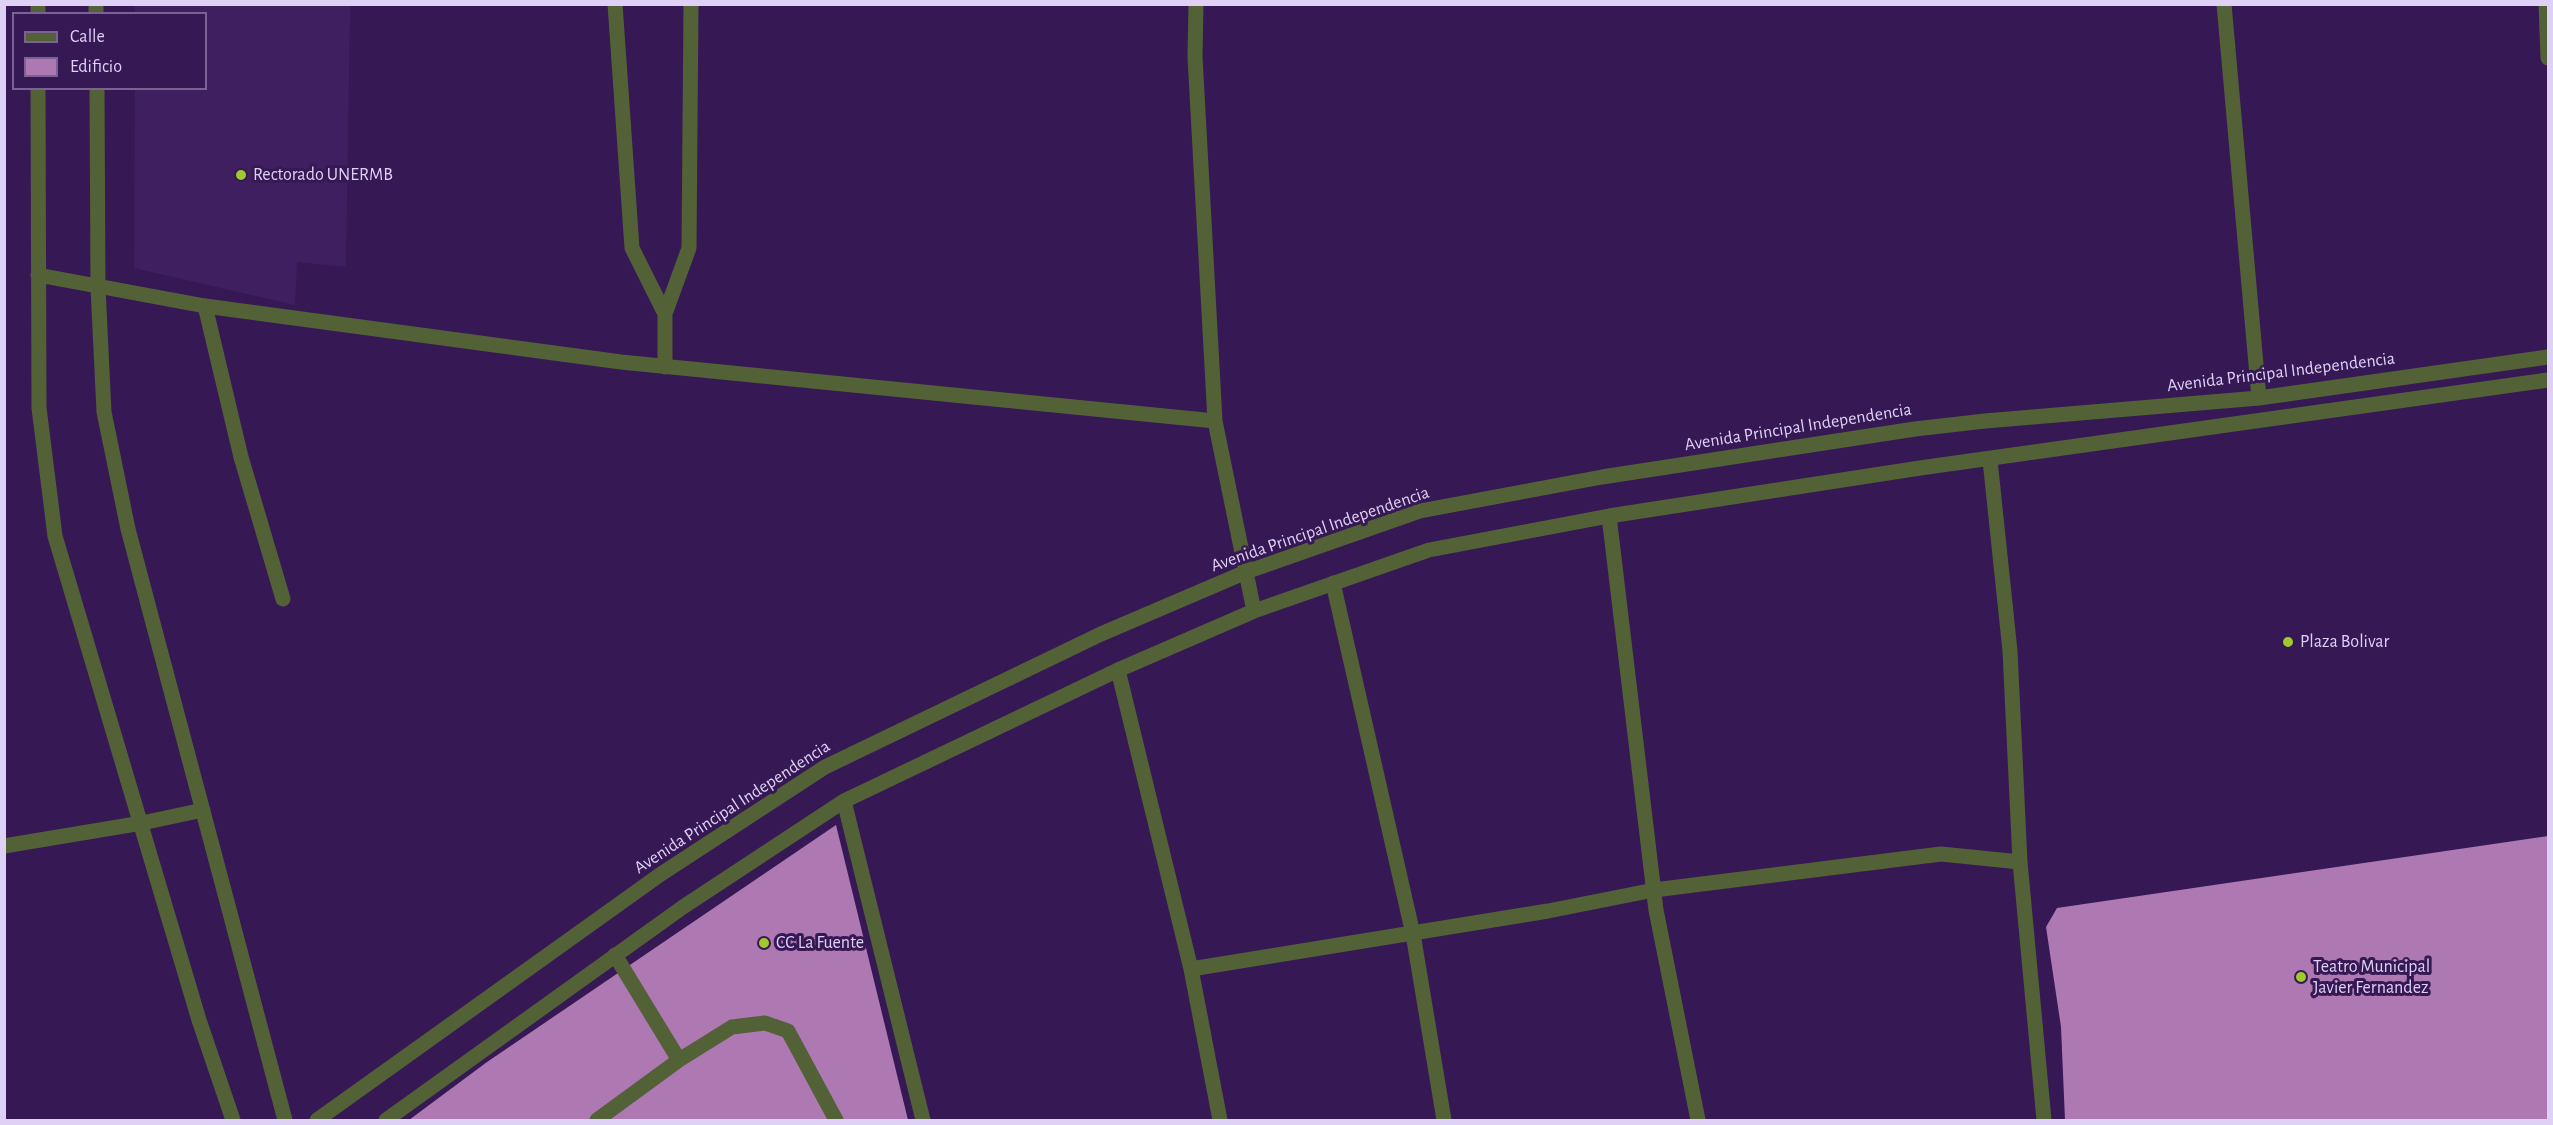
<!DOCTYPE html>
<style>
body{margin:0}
#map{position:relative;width:2553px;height:1125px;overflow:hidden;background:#361954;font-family:"Alegreya Sans",sans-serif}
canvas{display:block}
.frame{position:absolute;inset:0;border:6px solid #dfd0f5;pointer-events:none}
.legend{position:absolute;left:12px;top:12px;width:195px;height:78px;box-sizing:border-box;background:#361954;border:2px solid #7a6294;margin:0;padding:8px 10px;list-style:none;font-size:18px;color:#dfd0f5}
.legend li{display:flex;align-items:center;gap:12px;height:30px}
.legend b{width:30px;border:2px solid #7a6294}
</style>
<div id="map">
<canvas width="2553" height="1125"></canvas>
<div class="frame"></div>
<ul class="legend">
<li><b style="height:8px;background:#536137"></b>Calle</li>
<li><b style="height:16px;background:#ae78b3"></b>Edificio</li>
</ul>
</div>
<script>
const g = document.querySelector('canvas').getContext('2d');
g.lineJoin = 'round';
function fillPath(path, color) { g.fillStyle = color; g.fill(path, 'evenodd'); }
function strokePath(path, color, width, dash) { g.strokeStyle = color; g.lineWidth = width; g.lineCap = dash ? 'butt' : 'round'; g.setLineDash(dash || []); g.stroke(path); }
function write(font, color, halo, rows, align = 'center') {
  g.font = font + ' "Alegreya Sans",sans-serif'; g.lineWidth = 6; g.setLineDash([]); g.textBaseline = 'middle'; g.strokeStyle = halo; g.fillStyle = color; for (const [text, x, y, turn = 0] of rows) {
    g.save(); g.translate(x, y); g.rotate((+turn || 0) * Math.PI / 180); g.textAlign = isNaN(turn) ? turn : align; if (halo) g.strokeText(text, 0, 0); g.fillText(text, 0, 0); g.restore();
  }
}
const built = new Path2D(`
 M135 5H350L346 267 297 262 295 305 134 268 135 89 206 88V14L135 13Z`);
const building = new Path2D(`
 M836 825 908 1120H409L487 1062Z
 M2548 836V1120H2065L2061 1027 2046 927 2057 908Z`);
const lane = new Path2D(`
 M205 306 241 457 283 599
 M679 1060 732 1027 765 1023 788 1031 836 1120
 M597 1120 679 1060 615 955`);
const street = new Path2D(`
 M38 4V14
 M96 4V14
 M615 4 632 248 665 314
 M1196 4 1195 57 1215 421
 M2224 4 2259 398
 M2546 4 2548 58
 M38 88 39 408 55 536 199 1020 233 1120
 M97 88 98 288 104 412 128 529 285 1120
 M38 275 205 306 621 362 1215 421 1254 611
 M665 367V314L689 248 691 4
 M1990 460 2010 651 2020 862 2044 1120
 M1609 516 1656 910 1698 1120
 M1333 583 1413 934 1444 1120
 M1118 670 1191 969 1220 1120
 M844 801 923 1120
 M4 846 142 823 203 810
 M1191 969 1548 911 1654 890 1941 854 2020 862
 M317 1120 661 874 825 767 1101 634 1246 572 1420 511 1602 477 1915 429 1985 421 2259 398 2548 357
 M386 1120 683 907 844 801 1118 670 1254 611 1429 550 1609 516 1920 468 2548 380`);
const markers = [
 [241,175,6,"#a0c92b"],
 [2288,642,6,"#a0c92b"],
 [764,943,6,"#a0c92b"],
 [2301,977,6,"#a0c92b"]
];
const poiNames = [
 ["Rectorado UNERMB",253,175],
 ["Plaza Bolivar",2300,642],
 ["CC La Fuente",776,943],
 ["Teatro Municipal",2313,967],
 ["Javier Fernandez",2313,988]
];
const streetNames = [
 ["Avenida Principal Independencia",2281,372,-7],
 ["Avenida Principal Independencia",1798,427,-9],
 ["Avenida Principal Independencia",1320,529,-19],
 ["Avenida Principal Independencia",732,807,-33]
];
fillPath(built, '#401f61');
fillPath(building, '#ae78b3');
strokePath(lane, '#536137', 15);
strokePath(street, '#536137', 15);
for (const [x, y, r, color] of markers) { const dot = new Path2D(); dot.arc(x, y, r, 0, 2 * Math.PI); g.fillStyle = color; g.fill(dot); strokePath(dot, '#361954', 2); }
write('18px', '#dfd0f5', '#361954', poiNames, 'left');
write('18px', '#dfd0f5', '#361954', streetNames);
</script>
